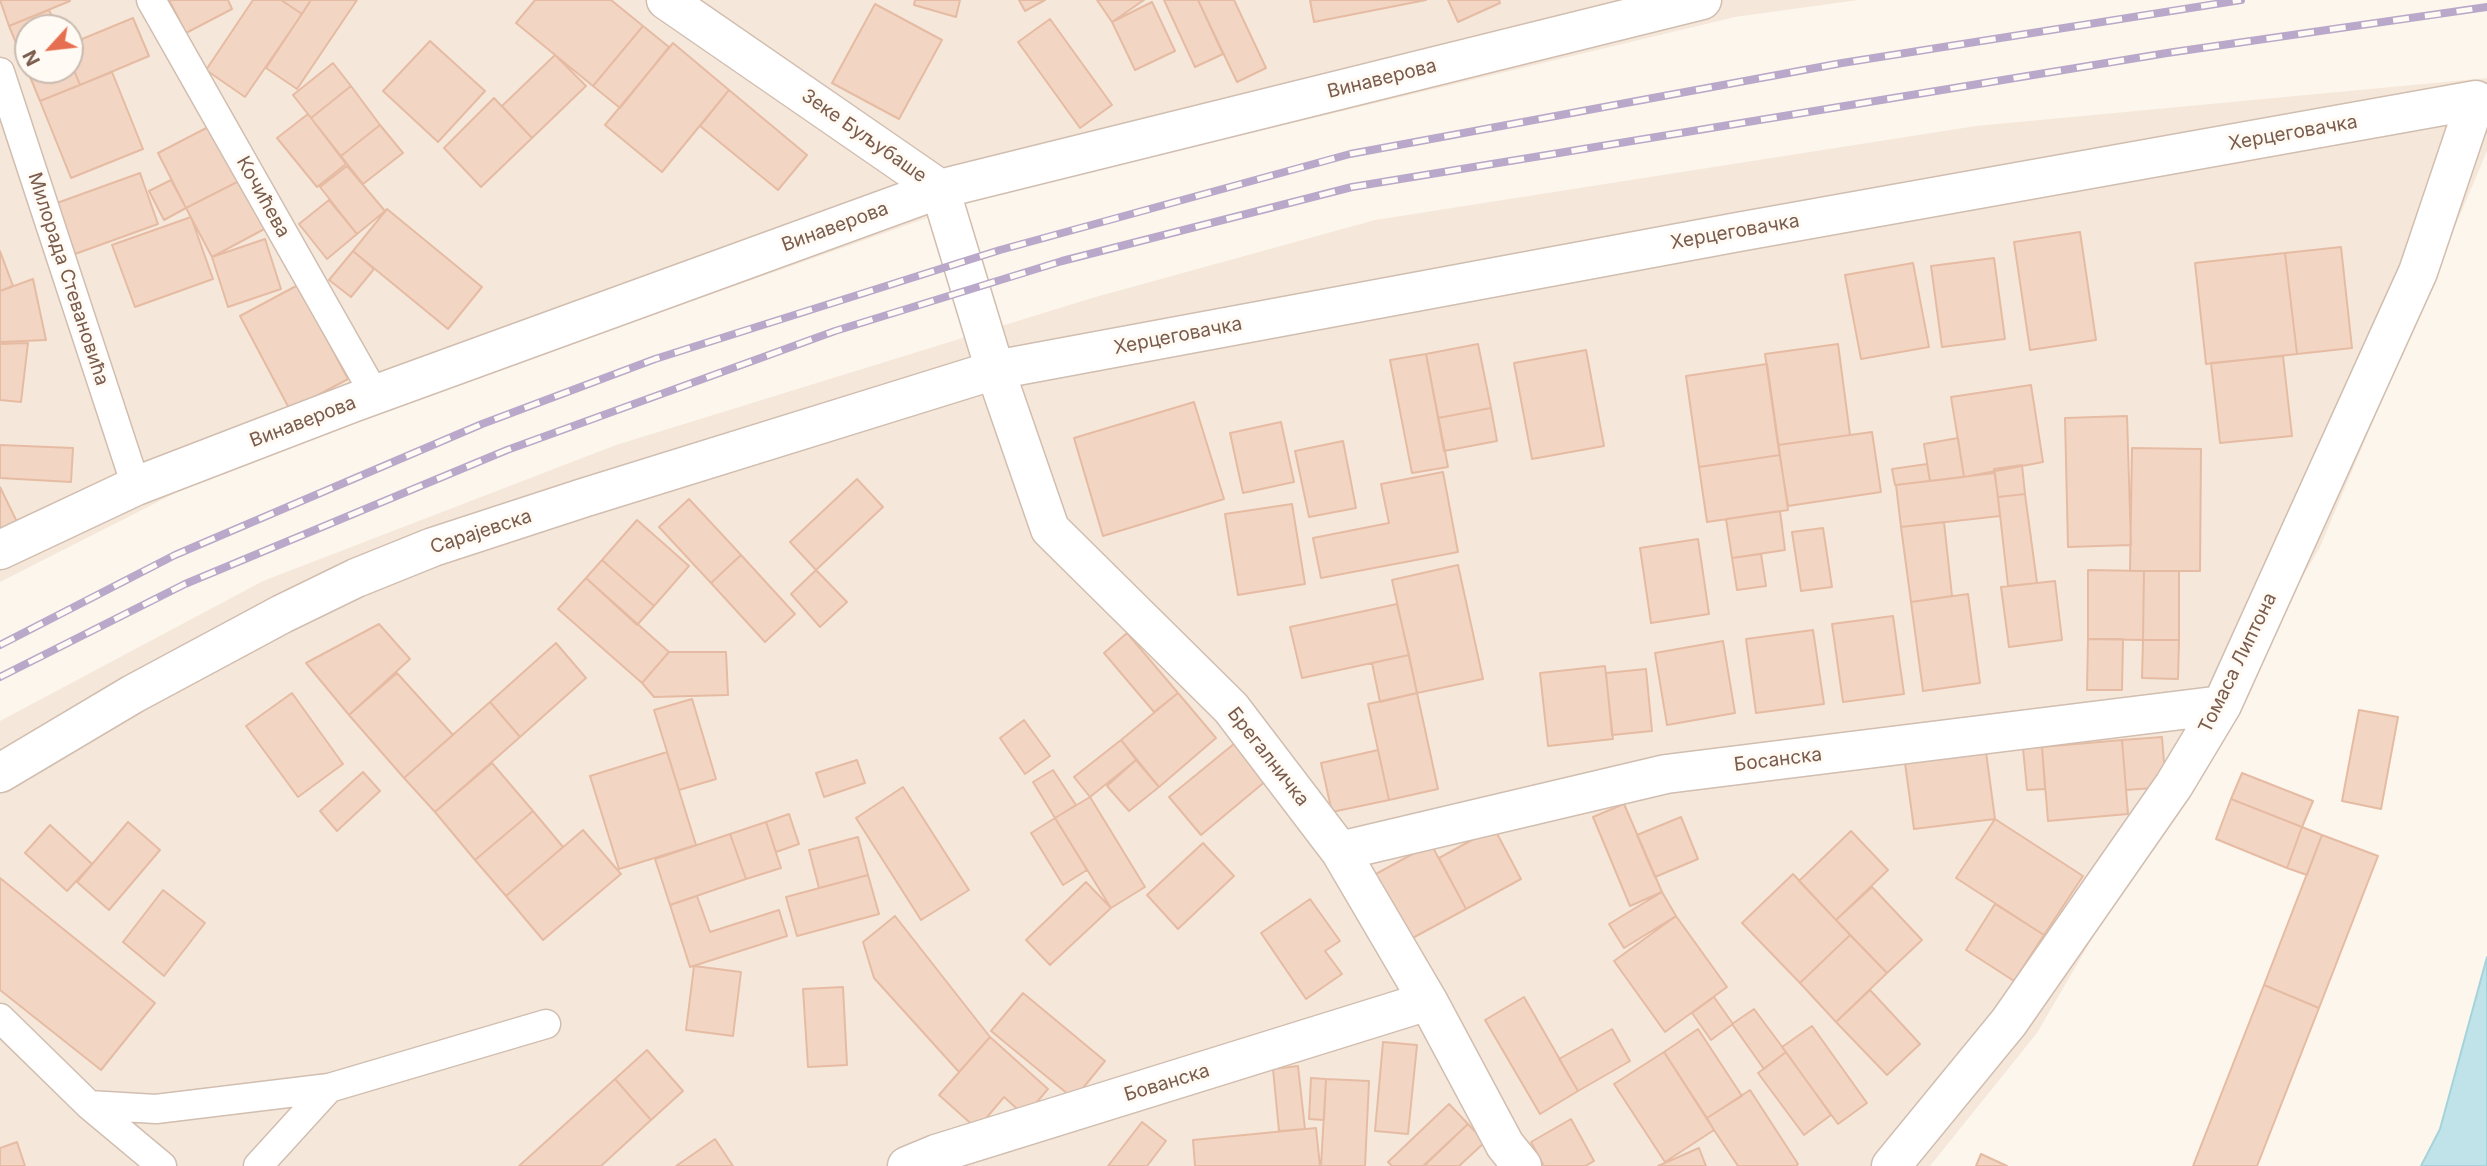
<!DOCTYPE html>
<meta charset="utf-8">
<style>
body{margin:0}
#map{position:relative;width:2487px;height:1166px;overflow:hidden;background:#fdf6ec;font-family:Inter,sans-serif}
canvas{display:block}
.north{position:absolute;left:14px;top:14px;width:70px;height:70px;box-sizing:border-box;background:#fffaf3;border:2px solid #cabbb1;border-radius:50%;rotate:243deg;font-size:19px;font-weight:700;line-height:28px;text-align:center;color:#7a5c4d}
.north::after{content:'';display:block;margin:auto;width:24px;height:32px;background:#e76f51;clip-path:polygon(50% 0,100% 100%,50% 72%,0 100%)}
</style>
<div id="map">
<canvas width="2487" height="1166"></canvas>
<div class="north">N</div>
</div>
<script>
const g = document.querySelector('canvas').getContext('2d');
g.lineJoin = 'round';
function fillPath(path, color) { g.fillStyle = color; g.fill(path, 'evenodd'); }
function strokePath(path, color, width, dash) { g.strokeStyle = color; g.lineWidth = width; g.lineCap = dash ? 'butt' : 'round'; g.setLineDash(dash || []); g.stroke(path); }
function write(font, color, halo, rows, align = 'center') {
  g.font = font + ' Inter,sans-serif'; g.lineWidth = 6; g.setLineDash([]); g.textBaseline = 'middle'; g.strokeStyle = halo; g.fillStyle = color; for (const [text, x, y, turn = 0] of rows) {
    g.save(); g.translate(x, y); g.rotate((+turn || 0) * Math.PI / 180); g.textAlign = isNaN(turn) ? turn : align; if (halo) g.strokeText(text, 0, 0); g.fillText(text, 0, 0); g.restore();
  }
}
const residential = new Path2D(`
 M0 0H1858L1735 17 992 195 497 370 197 482 0 582ZM28 28H70V70H28Z
 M2487 78V151L2320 547 2037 1033 1930 1166H0V721L263 581 616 445 1092 298 1375 220 1976 126Z`);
const water = new Path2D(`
 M2487 957V1166H2421L2440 1129Z`);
const building = new Path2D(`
 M0 0H70V1L9 26Z
 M169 0H228L232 9 186 33Z
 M253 0H281L302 14 245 97 206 70Z
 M281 0H311L302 14Z
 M311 0H357L297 89 266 68Z
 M535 0H611L643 26 593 86 516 23Z
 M915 0H960L956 17 914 5Z
 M1019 0H1045L1025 11Z
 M1097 0H1144L1112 22Z
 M1164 0H1198L1223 54 1195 67Z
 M1198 0H1234L1266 68 1237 82Z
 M1310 0H1426L1314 22Z
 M1448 0H1499L1500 3 1458 22Z
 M1152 2 1175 51 1135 70 1112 22Z
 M875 4 942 40 899 119 832 83Z
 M49 10 57 28H28V70H70V60L80 85 40 101 9 26Z
 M133 18 149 56 80 85 70 60V44Z
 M1050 19 1112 105 1080 128 1018 42Z
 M643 26 669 47 620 108 593 86Z
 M430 41 485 91 438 142 383 91Z
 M673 43 729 90 662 172 605 125Z
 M555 55 586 86 532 138 502 106Z
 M333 63 351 86 311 118 293 95Z
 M112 72 143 149 71 178 40 101Z
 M351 86 380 125 341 156 311 118Z
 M729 90 807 155 778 190 700 126Z
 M494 98 532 138 481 187 444 148Z
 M308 114 346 164 317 187 277 138Z
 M216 123 245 178 186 208 158 153Z
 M380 125 403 153 363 184 341 156Z
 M347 166 385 211 357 234 320 187Z
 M140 173 158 224 75 254 57 203Z
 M245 178 270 226 212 257 186 208Z
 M171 180 186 208 164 220 149 191Z
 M329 200 357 234 327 259 299 224Z
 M387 209 482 287 448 329 353 251Z
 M191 217 213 279 135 307 112 245Z
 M2080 232 2096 340 2030 350 2014 242Z
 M265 239 281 289 228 307 212 257Z
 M2341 247 2352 348 2297 354 2285 253Z
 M0 251 13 286 0 291Z
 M353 251 374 269 351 297 329 280Z
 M2285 253 2297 354 2206 364 2195 263Z
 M1994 258 2005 339 1942 347 1931 266Z
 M1913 263 1929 347 1861 359 1845 275Z
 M33 279 46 340 0 342V291Z
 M298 285 348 379 290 410 240 316Z
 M28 343 21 402 0 400V344Z
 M1478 344 1491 408 1438 418 1426 354Z
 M1838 344 1850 435 1778 445 1765 354Z
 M1586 350 1604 446 1532 459 1514 363Z
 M1426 354 1448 467 1412 473 1390 360Z
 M2283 356 2292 436 2220 443 2211 363Z
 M1767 364 1780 455 1699 467 1686 376Z
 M2031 385 2043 462 1964 477 1951 397Z
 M1194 402 1224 499 1103 536 1074 438Z
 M1491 408 1497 441 1444 451 1438 418Z
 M2127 416 2131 545 2068 547 2065 418Z
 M1281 422 1294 482 1243 493 1230 433Z
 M1872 432 1881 492 1788 506 1778 445Z
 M1958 438 1964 477 1930 481 1924 444Z
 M1343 441 1356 508 1309 517 1295 451Z
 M0 445 73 448 71 482 0 478Z
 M2132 448 2201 449 2200 571H2130Z
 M1780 455 1788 510 1707 522 1699 467Z
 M1927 464 1930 481 1895 485 1892 469Z
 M2022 465 2025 494 1998 497 1994 469Z
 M1443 472 1458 552 1321 578 1313 538 1389 523 1381 484Z
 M1995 473 2000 516 1901 527 1896 485Z
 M857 479 883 507 816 570 790 542Z
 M0 487 20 528 0 537Z
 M2025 494 2037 583 2008 586 1998 497Z
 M689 499 741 555 711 583 659 527Z
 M1292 504 1305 584 1238 595 1225 514Z
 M1780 511 1785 550 1732 558 1726 519Z
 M637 520 689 566 654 606 602 560Z
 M1944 522 1952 596 1911 602 1901 527Z
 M1823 528 1832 587 1801 591 1792 532Z
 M1698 539 1709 614 1651 623 1640 548Z
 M1761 554 1766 586 1737 590 1732 558Z
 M741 555 795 614 765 642 711 583Z
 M602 560 654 606 637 625 586 578Z
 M1458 565 1483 679 1417 693 1392 580Z
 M816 570 847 602 820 627 791 594Z
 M2088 570 2144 571 2143 640 2088 639Z
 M2144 571H2179V640H2143Z
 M586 578 669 652 642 683 558 609Z
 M2055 581 2062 640 2009 647 2001 587Z
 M1968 594 1980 683 1923 691 1911 602Z
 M1397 604 1409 655 1302 678 1290 627Z
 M1893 616 1904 694 1843 702 1832 624Z
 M379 624 410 659 349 715 306 663Z
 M1813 630 1824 704 1756 713 1746 639Z
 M1127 633 1178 693 1154 712 1104 653Z
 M2088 639H2123L2122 690H2087Z
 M2143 640H2179L2178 679 2142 678Z
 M1723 641 1735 713 1667 725 1655 653Z
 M556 643 586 678 520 737 490 702Z
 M669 652H726L728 695 654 697 642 683Z
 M1409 655 1417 693 1380 702 1372 663Z
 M1605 666 1613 739 1548 746 1540 673Z
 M1646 669 1652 731 1612 735 1606 673Z
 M397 673 453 735 404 778 349 715Z
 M292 693 343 764 298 797 246 726Z
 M1178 693 1216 738 1159 787 1121 740Z
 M1417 693 1438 789 1389 800 1368 704Z
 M692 699 716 779 679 790 654 710Z
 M490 702 520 737 435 812 404 778Z
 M2359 710 2398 717 2381 809 2342 801Z
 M1024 720 1050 756 1025 774 1000 738Z
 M2162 737 2166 787 2126 790 2122 740Z
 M1121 740 1136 760 1090 797 1074 777Z
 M2122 740 2128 814 2048 821 2042 747Z
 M1235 743 1267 780 1201 835 1169 797Z
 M2042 747 2045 789 2027 790 2023 748Z
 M1378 750 1389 800 1332 812 1321 763Z
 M667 752 696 845 619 869 590 776Z
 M1986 752 1995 819 1914 829 1905 763Z
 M857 760 865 783 824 797 816 773Z
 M1136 760 1159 787 1129 811 1107 786Z
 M492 763 533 811 475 860 435 812Z
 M1053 770 1076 805 1055 818 1033 782Z
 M363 772 380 791 337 831 320 811Z
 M2242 773 2313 801 2302 827 2231 799Z
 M903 787 969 890 921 920 856 818Z
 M1090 797 1145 887 1111 908 1055 818Z
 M2231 799 2302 827 2287 868 2216 839Z
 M1624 804 1662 892 1630 906 1593 817Z
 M533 811 563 847 506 896 475 860Z
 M789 814 799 844 776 852 766 822Z
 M1681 817 1698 859 1655 877 1637 835Z
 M1055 818 1087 870 1063 885 1031 833Z
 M1995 819 2083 876 2044 935 1956 878Z
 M128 822 160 850 109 910 77 882Z
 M766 822 781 868 746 879 730 834Z
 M50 825 92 864 67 891 25 853Z
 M2302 827 2322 835 2307 875 2287 868Z
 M1494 828 1521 879 1466 909 1439 858Z
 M583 830 621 874 543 940 506 896Z
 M1851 831 1888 870 1836 920 1799 881Z
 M730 834 746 879 670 905 655 859Z
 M2322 835 2378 856 2319 1008 2264 985Z
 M858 837 868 875 819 888 809 850Z
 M1203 843 1234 876 1178 929 1147 895Z
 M1431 844 1466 909 1409 940 1374 875Z
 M1793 874 1850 935 1800 983 1742 923Z
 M868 875 879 914 797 936 786 897Z
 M0 878 155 1003 101 1070 0 990Z
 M1086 882 1111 908 1050 965 1026 940Z
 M1872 887 1922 940 1887 973 1836 920Z
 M163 890 205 923 164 976 123 942Z
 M1662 892 1676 916 1624 948 1609 924Z
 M697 896 710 932 779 910 787 936 690 967 670 905Z
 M1310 899 1340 941 1325 951 1342 974 1306 999 1261 933Z
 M1995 904 2044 935 2014 981 1966 950Z
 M895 916 990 1037 959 1072 874 978 863 942Z
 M1676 916 1727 987 1665 1032 1614 961Z
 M1850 935 1887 973 1836 1022 1800 983Z
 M694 966 741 972 733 1036 686 1030Z
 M2264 985 2319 1008 2257 1166H2193Z
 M843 987 847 1065 808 1067 803 989Z
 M1870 990 1920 1044 1887 1075 1836 1022Z
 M1023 993 1105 1061 1074 1099 991 1031Z
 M1524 997 1578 1091 1540 1114 1485 1020Z
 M1714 997 1733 1024 1711 1040 1692 1013Z
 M1754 1009 1786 1052 1764 1069 1732 1024Z
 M1812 1026 1867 1103 1838 1124 1782 1047Z
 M1612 1029 1630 1061 1578 1091 1559 1059Z
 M1698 1029 1742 1096 1707 1118 1664 1052Z
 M990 1037 1048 1089 1025 1116 1004 1097 977 1129 939 1095Z
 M1383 1042 1417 1045 1408 1134 1375 1131Z
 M647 1050 683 1091 651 1120 615 1079Z
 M1664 1052 1714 1130 1665 1162 1614 1084Z
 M1786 1052 1831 1115 1804 1135 1758 1073Z
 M1298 1066 1305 1129 1279 1131 1273 1069Z
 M1311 1078 1326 1079 1324 1120 1309 1119Z
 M615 1079 651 1120 601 1166H519Z
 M1326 1079 1369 1081 1365 1166H1321Z
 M1750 1090 1798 1164 1796 1166H1738L1714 1130 1707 1118Z
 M1449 1104 1468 1124 1423 1166H1392L1388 1162Z
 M1571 1119 1594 1161 1585 1166H1544L1531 1142Z
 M1142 1122 1166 1141 1147 1166H1108Z
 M1468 1124 1485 1142 1459 1166H1424Z
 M1316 1128 1320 1166H1195L1193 1140Z
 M715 1139 733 1166H676Z
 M17 1142 25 1166H0V1148Z
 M1699 1148 1706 1166H1658Z
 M1981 1154 2007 1166H1976Z`);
const service = new Path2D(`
 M151 0 375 395
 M0 72 136 486
 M0 1018 89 1105 156 1109 329 1088 546 1024
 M89 1105 162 1166
 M258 1166 329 1088`);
const minor = new Path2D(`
 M666 0 940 189 995 370 1050 529 1231 708 1340 851 1428 1001 1505 1145 1522 1166
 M0 550 136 486 352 403 940 189 1702 0
 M0 773 133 694 282 614 356 578 433 547 583 498 995 370 1738 232 2476 100 2418 272 2222 705 2174 785 2009 1022 1891 1166
 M1340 851 1666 774 2222 705
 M907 1166 936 1154 1428 1001`);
const rail = new Path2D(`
 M0 645 175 555 482 424 655 359 1000 250 1350 154 1842 63 2241 0
 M0 677 185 584 507 450 835 331 1062 261 1352 187 2167 53 2487 7`);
const streetNames = [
 ["Винаверова",1382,79,-14],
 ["Херцеговачка",2293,133,-10],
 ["Зеке Буљубаше",864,136,35],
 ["Кочићева",263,197,61],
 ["Винаверова",835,227,-20],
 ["Херцеговачка",1735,232,-10],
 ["Милорада Стевановића",68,279,72],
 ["Херцеговачка",1178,336,-11],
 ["Винаверова",303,422,-21],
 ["Сарајевска",481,532,-18],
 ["Томаса Липтона",2238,663,-64],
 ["Брегалничка",1268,757,52],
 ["Босанска",1778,760,-7],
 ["Бованска",1167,1083,-17]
];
fillPath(residential, '#f5e8da');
fillPath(water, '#bfe3e8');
strokePath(water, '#a5d3da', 2);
fillPath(building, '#f3d5c3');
strokePath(building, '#e6bba3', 2);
strokePath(service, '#d1beb0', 31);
strokePath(minor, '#d1beb0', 41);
strokePath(service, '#fff', 28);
strokePath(minor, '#fff', 38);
strokePath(rail, '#b9a8c9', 8);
strokePath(rail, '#fffaf3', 5, [16]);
write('19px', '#7a5c4d', '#fffaf3', streetNames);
</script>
